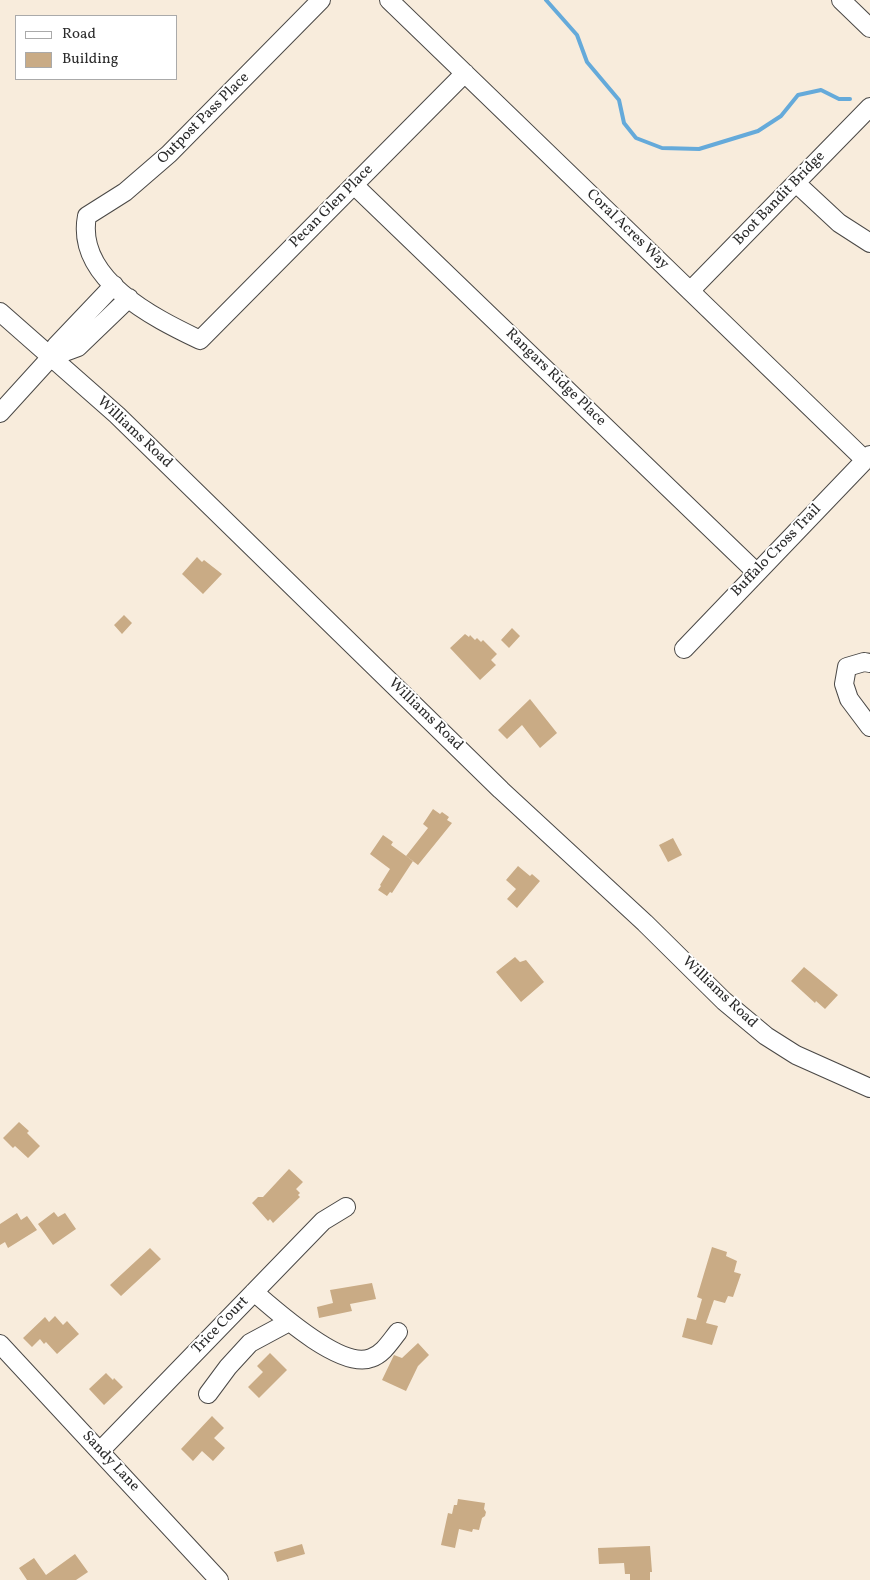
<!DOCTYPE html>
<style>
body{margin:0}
#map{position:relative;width:870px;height:1580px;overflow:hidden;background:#f8ecdc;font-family:Vollkorn,serif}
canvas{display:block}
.legend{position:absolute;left:15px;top:15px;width:162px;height:65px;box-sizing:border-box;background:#fff;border:1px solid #aaa;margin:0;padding:6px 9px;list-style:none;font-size:15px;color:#2b2b2b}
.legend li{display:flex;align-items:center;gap:10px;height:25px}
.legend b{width:25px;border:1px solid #aaa}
</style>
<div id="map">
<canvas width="870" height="1580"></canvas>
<ul class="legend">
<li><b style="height:6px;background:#fff"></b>Road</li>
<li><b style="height:14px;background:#c9ab85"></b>Building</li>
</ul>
</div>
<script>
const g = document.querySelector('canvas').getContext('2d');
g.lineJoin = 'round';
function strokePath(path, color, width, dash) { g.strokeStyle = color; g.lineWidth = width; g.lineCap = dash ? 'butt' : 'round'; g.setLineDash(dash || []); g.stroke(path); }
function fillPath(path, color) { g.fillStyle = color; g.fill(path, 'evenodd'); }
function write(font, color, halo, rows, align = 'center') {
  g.font = font + ' Vollkorn,serif'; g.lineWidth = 4; g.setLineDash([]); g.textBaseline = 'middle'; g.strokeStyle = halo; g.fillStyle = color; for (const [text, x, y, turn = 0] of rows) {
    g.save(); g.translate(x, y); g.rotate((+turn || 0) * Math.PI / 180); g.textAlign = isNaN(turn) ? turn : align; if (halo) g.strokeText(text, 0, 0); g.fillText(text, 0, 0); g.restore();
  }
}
const stream = new Path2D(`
 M546 0 577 35 587 62 619 100 624 123 636 138 662 148 699 149 758 131 781 116 798 95 821 90 839 99H850`);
const building = new Path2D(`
 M197 557 202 562 204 560 222 574 203 594 182 574Z
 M124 615 132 623 122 634 114 625Z
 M512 628 520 636 509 648 501 640Z
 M465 634 469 637 470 635 475 640 477 638 481 642 483 640 497 654 491 660 496 665 480 680 450 648Z
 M530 699 557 733 540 748 522 725 507 739 498 730Z
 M433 809 440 814 442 812 449 817 447 820 452 823 418 865 406 856 428 828 423 824Z
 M383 835 393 842 391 845 413 861 392 893 390 892 387 896 378 890 381 886 380 885 390 869 370 854Z
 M673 838 682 855 668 862 659 845Z
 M518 866 530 876 532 874 540 881 517 908 507 899 516 889 506 880Z
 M515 957 520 962 526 960 544 982 521 1002 496 972Z
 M804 967 838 995 825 1009 816 1001 815 1003 791 981Z
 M19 1122 29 1131 27 1133 40 1146 28 1158 15 1146 13 1148 3 1138Z
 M289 1169 303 1182 296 1189 300 1193 298 1195 300 1197 273 1223 270 1219 268 1221 252 1203 258 1197H263Z
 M54 1212 58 1217 65 1213 76 1229 53 1245 38 1224Z
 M17 1213 21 1220 27 1216 37 1230 8 1248 5 1242 0 1245V1224Z
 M712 1247 727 1252 726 1256 737 1261 734 1272 741 1274 733 1297 728 1296 725 1303 714 1300 706 1323 718 1326 712 1345 682 1337 687 1318 696 1320 702 1299 697 1297Z
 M150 1248 161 1259 121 1296 110 1285Z
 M372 1283 376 1299 350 1304 352 1311 319 1318 317 1307 333 1303 330 1290Z
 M55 1316 63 1325 67 1321 79 1334 57 1354 46 1342 44 1344 40 1339 32 1347 23 1338 45 1317 49 1322Z
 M418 1343 429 1355 418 1366 406 1391 382 1380 394 1355 402 1358Z
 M270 1353 287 1370 259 1398 248 1387 263 1372 257 1366Z
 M106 1373 113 1380 114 1378 123 1387 104 1405 89 1389Z
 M212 1416 224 1428 214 1438 225 1448 213 1461 202 1451 193 1461 181 1449Z
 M458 1499 485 1503 484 1509 486 1512 485 1516 482 1518 479 1530 473 1529 472 1532 459 1529 455 1548 441 1545 448 1513 452 1514 454 1505H457Z
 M302 1544 305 1554 277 1562 274 1552Z
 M650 1546 652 1572H650V1580H630V1574H625L624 1563 599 1564 598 1548Z
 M75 1554 88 1572 76 1580H27L19 1568 34 1558 46 1575Z`);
const minor = new Path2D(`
 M321 0 169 154 125 192 87 216C75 279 154 318 200 340L465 73
 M389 0 865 460
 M841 0 870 28
 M796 183 839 223 870 243
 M354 185 756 572
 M690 291 870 107
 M0 312 117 415 501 790 645 923 724 1001 766 1036 796 1055 870 1088
 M51 357 78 347 129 298
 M0 413 51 357 56 346 114 285
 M684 649 870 455
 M870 663 864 662 847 667 844 684 849 699 870 727
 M254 1292C276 1311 341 1370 371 1358 383 1354 390 1342 398 1332
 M0 1344 219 1580
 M208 1394 228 1367 250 1343 289 1322
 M100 1451 323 1221 346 1207`);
const streetNames = [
 ["Outpost Pass Place",204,119,-45],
 ["Boot Bandit Bridge",780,199,-46],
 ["Pecan Glen Place",332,207,-45],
 ["Coral Acres Way",627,230,44],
 ["Rangars Ridge Place",555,378,44],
 ["Williams Road",134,433,43],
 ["Buffalo Cross Trail",777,551,-46],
 ["Williams Road",425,715,44],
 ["Williams Road",719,993,43],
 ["Trice Court",221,1326,-46],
 ["Sandy Lane",110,1462,47]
];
strokePath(stream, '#65aada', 4);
fillPath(building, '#c9ab85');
strokePath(minor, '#4a4846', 20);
strokePath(minor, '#fff', 18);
write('15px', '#2b2b2b', '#fff', streetNames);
</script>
